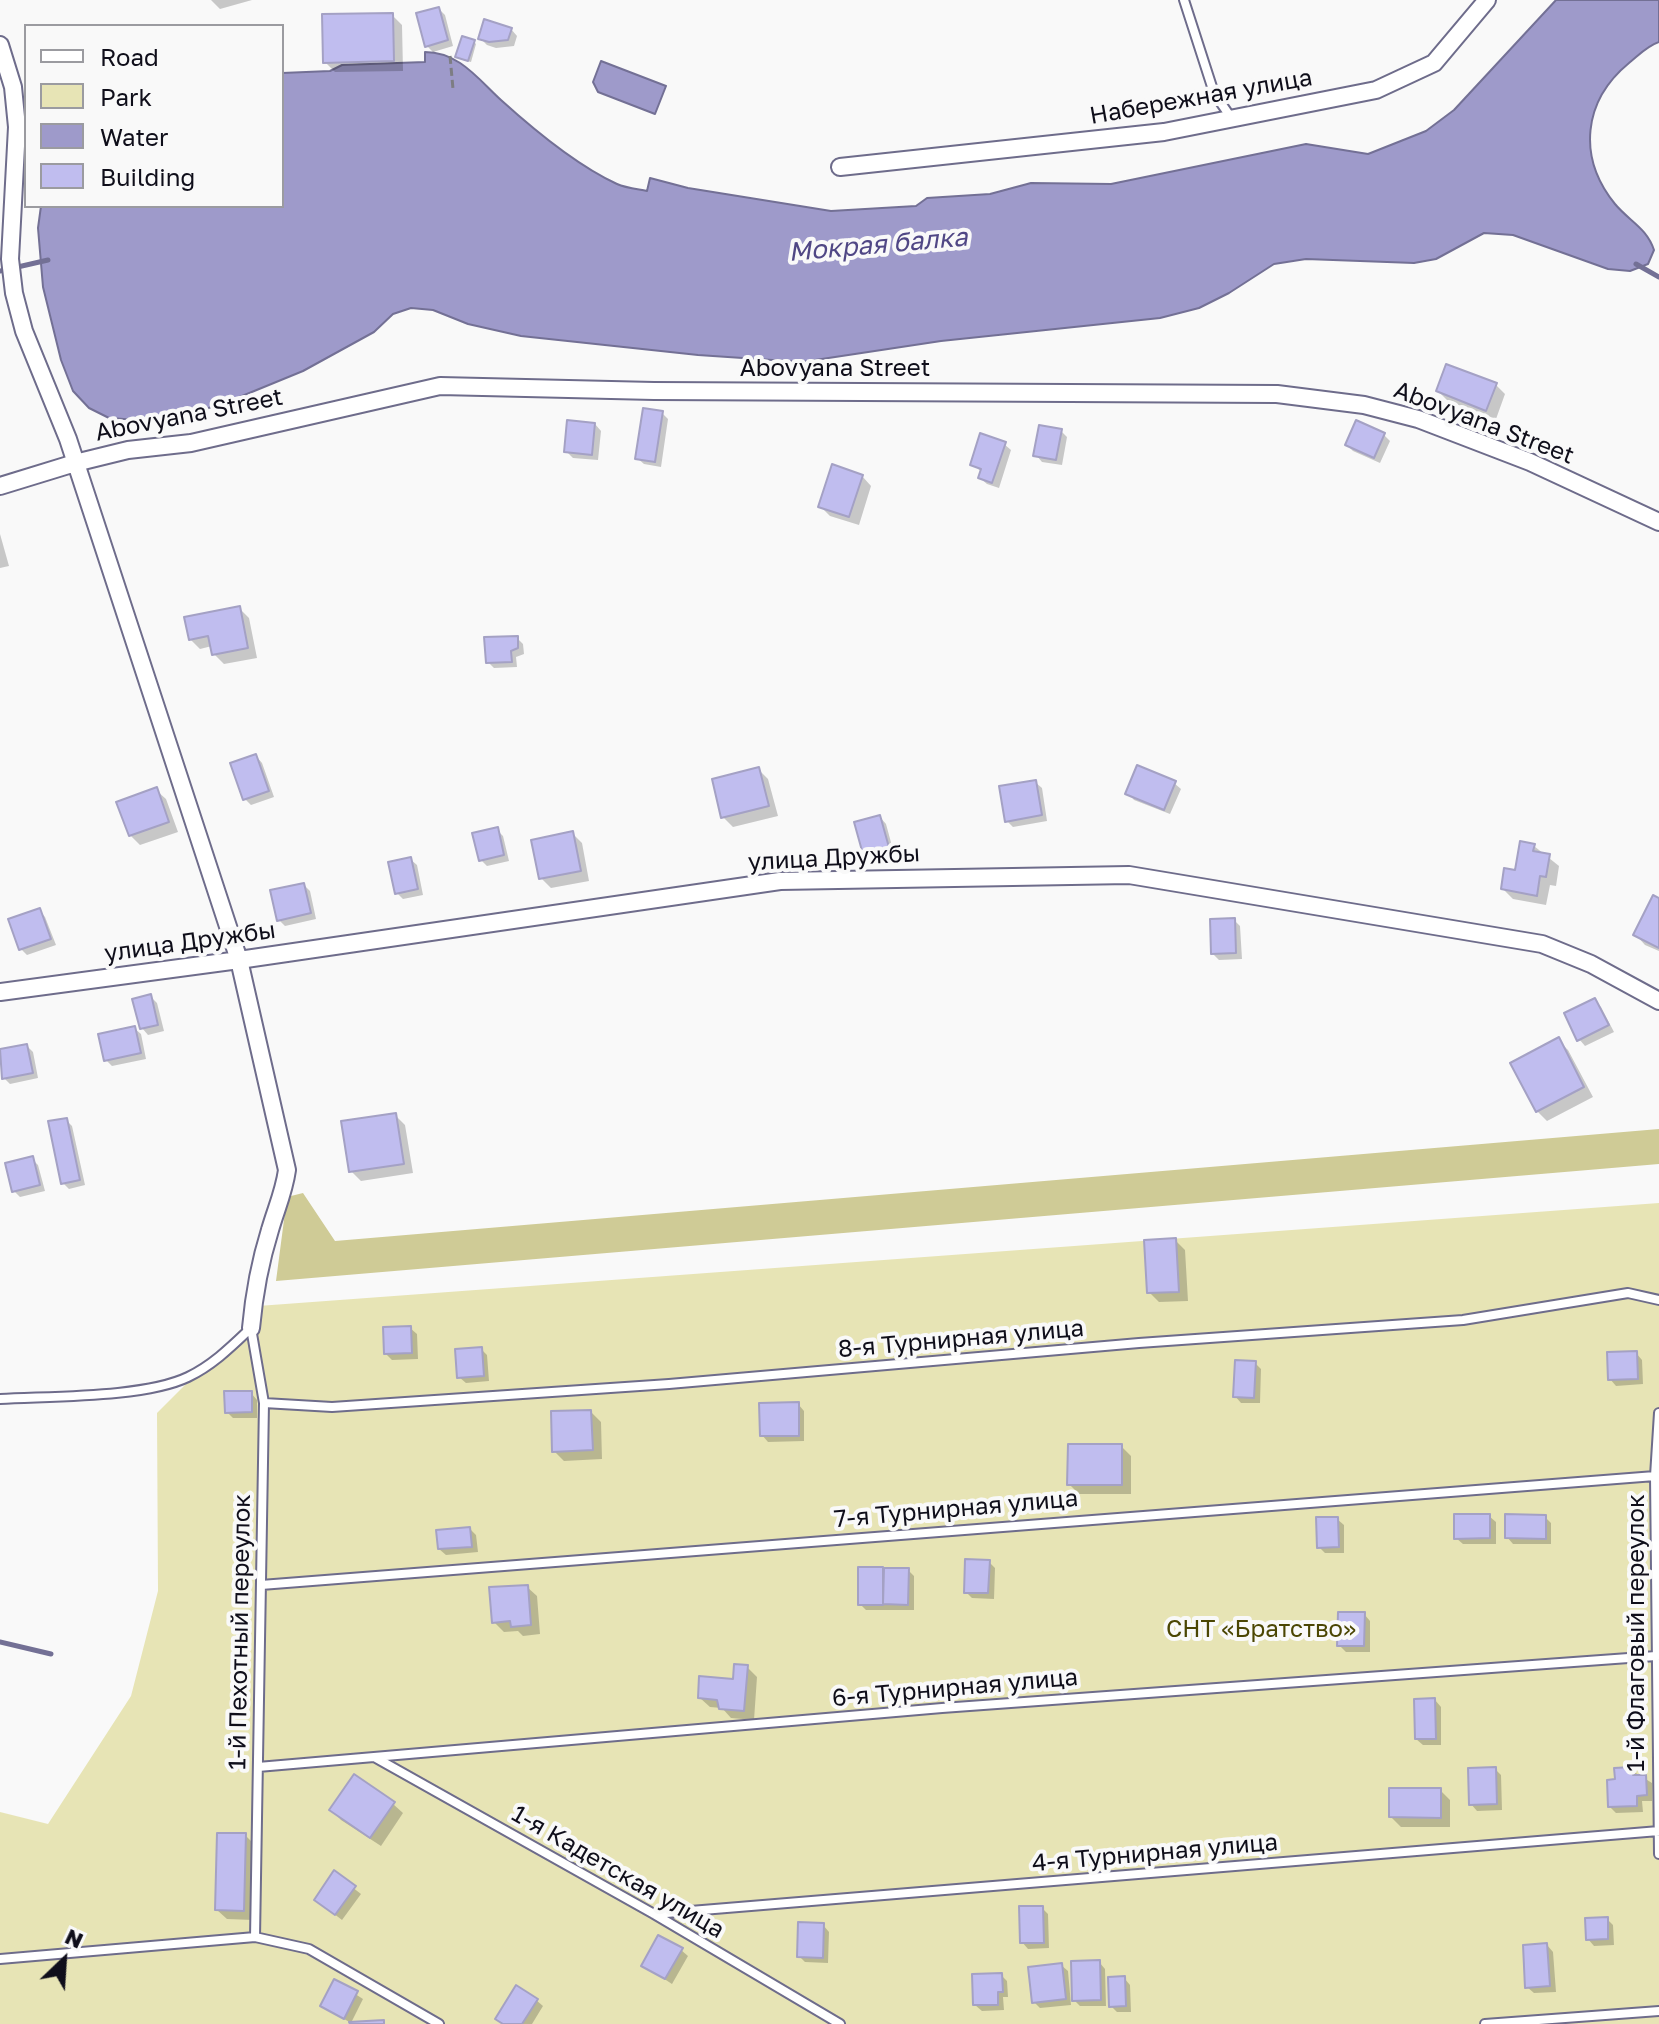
<!DOCTYPE html>
<meta charset="utf-8">
<style>
body{margin:0}
#map{position:relative;width:1659px;height:2024px;overflow:hidden;background:#f9f9f9;font-family:"Golos Text",sans-serif}
canvas{display:block}
.legend{position:absolute;left:24px;top:24px;width:260px;height:184px;box-sizing:border-box;background:#f9f9f9;border:2px solid #9b9ba0;margin:0;padding:10px 14px;list-style:none;font-size:24px;color:#0f0e1a}
.legend li{display:flex;align-items:center;gap:16px;height:40px}
.legend b{width:40px;border:2px solid #9b9ba0}
.north{position:absolute;left:24px;top:1920px;width:80px;height:80px;-webkit-text-stroke:6px #f9f9f9;paint-order:stroke;rotate:25deg;font-size:22px;font-weight:700;line-height:32px;text-align:center;color:#0f0e1a}
.north::after{content:'';display:block;margin:auto;width:28px;height:36px;background:#0f0e1a;clip-path:polygon(50% 0,100% 100%,50% 72%,0 100%)}
</style>
<div id="map">
<canvas width="1659" height="2024"></canvas>
<ul class="legend">
<li><b style="height:10px;background:#fff"></b>Road</li>
<li><b style="height:22px;background:#e7e4b5"></b>Park</li>
<li><b style="height:22px;background:#9e9aca"></b>Water</li>
<li><b style="height:22px;background:#c0bdef"></b>Building</li>
</ul>
<div class="north">N</div>
</div>
<script>
const g = document.querySelector('canvas').getContext('2d');
g.lineJoin = 'round';
function fillPath(path, color) { g.fillStyle = color; g.fill(path, 'evenodd'); }
function strokePath(path, color, width, dash) { g.strokeStyle = color; g.lineWidth = width; g.lineCap = dash ? 'butt' : 'round'; g.setLineDash(dash || []); g.stroke(path); }
function write(font, color, halo, rows, align = 'center') {
  g.font = font + ' "Golos Text",sans-serif'; g.lineWidth = 8; g.setLineDash([]); g.textBaseline = 'middle'; g.strokeStyle = halo; g.fillStyle = color; for (const [text, x, y, turn = 0] of rows) {
    g.save(); g.translate(x, y); g.rotate((+turn || 0) * Math.PI / 180); g.textAlign = isNaN(turn) ? turn : align; if (halo) g.strokeText(text, 0, 0); g.fillText(text, 0, 0); g.restore();
  }
}
const green = new Path2D(`
 M1659 1203V2024H0V1812L48 1824 131 1696 158 1591 157 1413 243 1327 258 1306Z`);
const forest = new Path2D(`
 M1659 1129V1164L276 1281 287 1197 303 1193 335 1241Z`);
const water = new Path2D(`
 M1556 0H1659V42C1647 46 1639 55 1629 63 1583 101 1577 157 1615 204 1629 221 1647 228 1654 250L1648 264 1630 271 1608 269 1513 235 1484 233 1436 259 1414 263 1306 259 1274 264 1229 293 1199 308 1160 318 941 341 802 362 698 355 521 336 468 324 433 310 411 308 393 314 374 332 303 371 225 403 189 414 138 420 109 418 89 408 73 391 61 360 43 287 38 228 41 206H282V73L330 71 342 65 425 62V52C459 52 478 79 501 100 533 129 578 166 617 184 626 188 637 189 647 191L650 178 688 188 831 211 916 206 927 198 990 194 1031 183 1111 184 1306 144 1368 154 1426 131 1454 110Z
 M601 61 666 86 655 114 598 92 593 82Z`);
const shadow = new Path2D(`
 M211 0H252L220 9Z
 M439 9 445 15 453 46 433 52 427 46Z
 M392 15 402 25 403 71 335 72 325 62Z
 M511 29 517 36 514 46 496 48 487 45 481 39Z
 M474 42 476 44 471 62 460 59 458 56Z
 M1496 385 1505 394 1496 419 1448 401 1438 391Z
 M662 413 668 419 661 467 644 464 637 458Z
 M595 424 601 431 598 460 573 458 566 451Z
 M1061 431 1067 437 1062 465 1042 462 1036 455Z
 M1384 435 1390 441 1380 463 1353 451 1347 445Z
 M1004 444 1011 450 999 488 987 484 980 478 982 472 972 464Z
 M862 476 871 486 859 525 830 516 820 506Z
 M0 534 9 566 0 568Z
 M239 608 249 618 257 658 224 664 214 654 212 646 200 649 190 639Z
 M517 638 523 644 524 654 516 657 517 667 494 668 488 662Z
 M256 756 262 763 274 797 251 805 245 799Z
 M758 769 768 779 778 816 733 827 723 817Z
 M1035 782 1042 788 1047 821 1013 827 1007 821Z
 M1174 783 1181 789 1170 814 1134 800 1128 793Z
 M156 790 166 799 178 832 140 845 130 835Z
 M880 817 886 824 895 857 872 863 866 857Z
 M497 830 503 836 509 861 487 866 481 860Z
 M572 833 582 843 589 881 551 888 541 878Z
 M1534 846 1559 866 1556 886 1550 885 1546 905 1513 899 1503 889Z
 M410 859 417 865 423 895 403 899 397 893Z
 M304 885 310 891 316 919 285 926 279 920Z
 M1659 900V951L1645 945 1636 935Z
 M39 910 45 917 56 945 27 955 21 949Z
 M1234 920 1240 926 1242 959 1219 960 1213 954Z
 M150 996 157 1003 164 1031 148 1035 142 1028Z
 M1595 1001 1601 1007 1614 1032 1585 1046 1579 1039Z
 M134 1028 141 1034 146 1059 112 1066 106 1060Z
 M1558 1040 1568 1050 1593 1097 1547 1121 1537 1111Z
 M27 1046 33 1052 38 1078 10 1084 4 1078 0 1051Z
 M395 1115 405 1125 413 1173 361 1181 351 1171Z
 M66 1120 72 1126 85 1185 69 1189 63 1183Z
 M32 1159 38 1165 45 1191 20 1197 14 1191Z
 M1175 1240 1185 1250 1188 1301 1159 1302 1149 1292Z
 M410 1328 417 1334 418 1359 392 1360 386 1354Z
 M481 1349 487 1355 489 1381 466 1383 459 1377Z
 M1636 1353 1642 1360 1643 1384 1616 1386 1610 1379Z
 M1255 1363 1261 1369 1260 1403H1241L1235 1396Z
 M251 1393 257 1400V1418H233L227 1412Z
 M798 1404 804 1411V1441L768 1442 762 1435Z
 M591 1412 601 1422 602 1459 564 1461 554 1451Z
 M1121 1446 1131 1456V1494H1079L1069 1484Z
 M1489 1516 1496 1522V1544H1463L1456 1538Z
 M1545 1517 1551 1523V1544H1513L1507 1537Z
 M1337 1519 1344 1525V1553H1325L1319 1547Z
 M470 1529 476 1535 478 1552 446 1555 439 1549Z
 M989 1562 995 1568 994 1599 972 1598 966 1592Z
 M860 1570H908L914 1576V1610H866L860 1604Z
 M527 1587 537 1596 540 1634 523 1636 518 1631 504 1632 494 1622Z
 M1364 1614 1370 1621V1652H1346L1339 1645Z
 M747 1667 757 1677 754 1720 731 1718 722 1708 710 1707 700 1698 735 1681Z
 M1435 1700 1441 1707V1745H1423L1416 1739Z
 M1495 1769 1501 1775 1502 1810 1477 1811 1471 1804Z
 M1631 1770 1652 1783V1801H1642L1643 1812 1616 1813 1610 1807 1617 1781Z
 M1440 1790 1450 1800V1827H1401L1391 1817Z
 M393 1804 403 1813 381 1846 341 1820 332 1810Z
 M245 1835 255 1845 253 1920 227 1919 217 1910Z
 M334 1873 361 1894 342 1920 316 1900Z
 M1042 1908 1048 1914 1049 1948 1028 1949 1022 1942Z
 M1607 1919 1613 1925 1614 1945 1594 1946 1588 1939Z
 M823 1925 829 1932 828 1963 805 1962 799 1956Z
 M1547 1945 1553 1952 1556 1992 1534 1993 1527 1987Z
 M681 1950 688 1956 672 1984 643 1965Z
 M1099 1962 1105 1969 1106 2006H1080L1074 2000Z
 M1061 1965 1068 1971 1071 2005 1040 2008 1034 2002Z
 M1001 1975 1007 1981 1008 1997H1003L1004 2010 982 2011 975 2005Z
 M1124 1978 1130 1985 1131 2012H1117L1111 2006Z
 M335 1981 363 1999 351 2023 322 2006Z
 M536 2000 543 2006 532 2024H503Z`);
const stream = new Path2D(`
 M1636 264 1659 277
 M0 271 48 260
 M0 1642 51 1654`);
const building = new Path2D(`
 M439 7 448 40 425 47 416 13Z
 M393 13 394 61 323 63 322 14Z
 M484 19 512 28 508 40 489 42 478 39Z
 M462 36 475 40 468 61 455 57Z
 M1446 364 1497 383 1486 411 1436 391Z
 M643 408 663 411 655 462 635 459Z
 M567 420 595 423 592 455 564 452Z
 M1356 420 1385 433 1374 458 1345 445Z
 M1039 425 1062 429 1056 460 1033 456Z
 M980 433 1006 442 992 483 978 478 981 469 970 465Z
 M832 464 863 475 849 517 818 507Z
 M240 606 248 648 212 655 208 636 189 640 184 617Z
 M518 636V648L511 651 512 662 486 663 484 637Z
 M256 754 269 791 243 800 230 763Z
 M1137 765 1176 781 1164 810 1125 794Z
 M759 767 769 806 721 818 712 779Z
 M1036 780 1042 815 1005 822 999 786Z
 M157 787 169 822 129 836 116 802Z
 M880 815 890 851 864 858 854 822Z
 M498 827 504 855 479 861 472 833Z
 M573 831 581 871 539 879 531 840Z
 M1520 841 1535 844 1533 851 1550 854 1546 877 1540 876 1537 896 1501 889 1504 868 1515 870Z
 M411 857 418 889 395 894 388 862Z
 M304 883 311 913 277 921 270 890Z
 M1653 895 1659 898V948L1633 935Z
 M40 908 51 939 19 950 8 919Z
 M1235 918 1236 953 1211 954 1210 919Z
 M151 994 158 1025 140 1029 132 999Z
 M1595 998 1609 1025 1577 1041 1564 1013Z
 M135 1026 141 1053 104 1061 98 1034Z
 M1559 1037 1584 1087 1536 1112 1510 1063Z
 M27 1044 33 1073 2 1079 0 1049Z
 M396 1113 404 1164 349 1172 341 1121Z
 M67 1118 80 1180 61 1184 48 1121Z
 M33 1156 40 1185 12 1192 5 1163Z
 M1176 1238 1179 1292 1147 1293 1144 1240Z
 M411 1326 412 1353 384 1354 383 1327Z
 M482 1347 484 1376 457 1378 455 1349Z
 M1637 1351 1638 1379 1608 1380 1607 1352Z
 M1235 1360 1256 1361 1254 1398 1233 1397Z
 M224 1391H252V1412L225 1413Z
 M799 1402V1436H760L759 1403Z
 M591 1410 593 1450 552 1452 551 1411Z
 M1068 1444H1122V1485H1067Z
 M1454 1514H1490V1538L1454 1539Z
 M1505 1514 1546 1515V1539L1505 1538Z
 M1316 1517H1338L1339 1547 1317 1548Z
 M470 1527 472 1547 438 1549 436 1530Z
 M965 1559 990 1560 988 1593H964Z
 M858 1567H883V1605H858Z
 M884 1568H909L908 1605 883 1604Z
 M528 1585 531 1625 511 1627 510 1621 492 1623 489 1587Z
 M1338 1612H1365L1364 1646H1337Z
 M734 1664 748 1665 744 1711 719 1709 717 1700 698 1698 699 1676 733 1679Z
 M1435 1698 1436 1739H1415L1414 1699Z
 M1496 1767 1497 1804 1469 1805 1468 1768Z
 M1632 1767 1633 1775H1646L1647 1795 1637 1796V1806L1608 1807 1607 1780 1615 1779 1614 1768Z
 M354 1774 395 1802 370 1838 329 1810Z
 M1389 1788H1441V1818L1389 1817Z
 M217 1833H246L244 1911 215 1910Z
 M334 1870 356 1886 335 1915 314 1900Z
 M1019 1906H1043L1044 1943H1020Z
 M1608 1917V1939L1586 1940 1585 1918Z
 M798 1922 824 1923 823 1958 797 1957Z
 M658 1935 683 1948 665 1979 641 1966Z
 M1547 1943 1550 1986 1525 1988 1523 1945Z
 M1100 1960 1101 2000 1072 2001 1071 1961Z
 M1062 1963 1066 1999 1032 2003 1028 1967Z
 M1002 1973 1003 1992H998V2005H973L972 1974Z
 M1125 1976 1126 2006 1109 2007 1108 1977Z
 M334 1979 358 1991 344 2019 320 2006Z
 M516 1985 538 1999 522 2024H503L495 2019Z
 M384 2020V2024H350L349 2022Z`);
const path = new Path2D(`
 M450 56 453 89`);
const lane = new Path2D(`
 M1184 0 1214 93 1232 119
 M251 1328 264 1403 255 1937
 M0 1399C51 1396 144 1398 188 1377 213 1365 232 1346 251 1328
 M264 1403 332 1407 669 1384 1139 1343 1463 1320 1628 1293 1659 1300
 M1659 1413 1655 1476 1659 1854
 M261 1585 1655 1476
 M376 1758 654 1914 840 2024
 M258 1767 942 1708 1656 1656
 M654 1914 1659 1831
 M0 1959 255 1937 309 1949 439 2024
 M1485 2024 1659 2011`);
const street = new Path2D(`
 M0 45 13 87 17 127 10 259 14 293 24 331 68 439 239 960 287 1170C284 1192 276 1209 270 1230 260 1262 254 1295 251 1328
 M840 167 1164 132 1376 90 1434 63 1487 0
 M0 486 75 463 128 450 191 443 440 386 654 391 1277 394 1364 405 1418 419 1530 462 1659 522
 M0 992 239 960 780 881 1129 875 1542 944 1591 964 1659 1001`);
const streetNames = [
 ["Набережная улица",1201,97,-10],
 ["Abovyana Street",835,368],
 ["Abovyana Street",189,415,-11],
 ["Abovyana Street",1484,423,21],
 ["улица Дружбы",834,858,-3],
 ["улица Дружбы",190,942,-8],
 ["8-я Турнирная улица",961,1339,-5],
 ["7-я Турнирная улица",956,1509,-5],
 ["1-й Пехотный переулок",240,1632,-89],
 ["1-й Флаговый переулок",1636,1633,-90],
 ["6-я Турнирная улица",955,1688,-5],
 ["4-я Турнирная улица",1155,1853,-5],
 ["1-я Кадетская улица",618,1872,30]
];
const parkNames = [
 ["СНТ «Братство»",1261,1629]
];
const waterNames = [
 ["Мокрая балка",878,245,-5]
];
fillPath(green, '#e7e4b5');
fillPath(forest, '#cfcb96');
fillPath(water, '#9e9aca');
strokePath(water, '#737095', 2);
fillPath(shadow, '#0003');
strokePath(stream, '#737095', 5);
fillPath(building, '#c0bdef');
strokePath(building, '#a4a1c4', 2);
strokePath(lane, '#6e6c8b', 12);
strokePath(street, '#6e6c8b', 20);
strokePath(path, '#7d7d83', 3, [8, 4]);
strokePath(lane, '#fff', 8);
strokePath(street, '#fff', 16);
write('24px', '#0f0e1a', '#f9f9f9', streetNames);
write('24px', '#4b4603', '#f9f9f9', parkNames);
write('italic 26px', '#504785', '#f9f9f9', waterNames);
</script>
